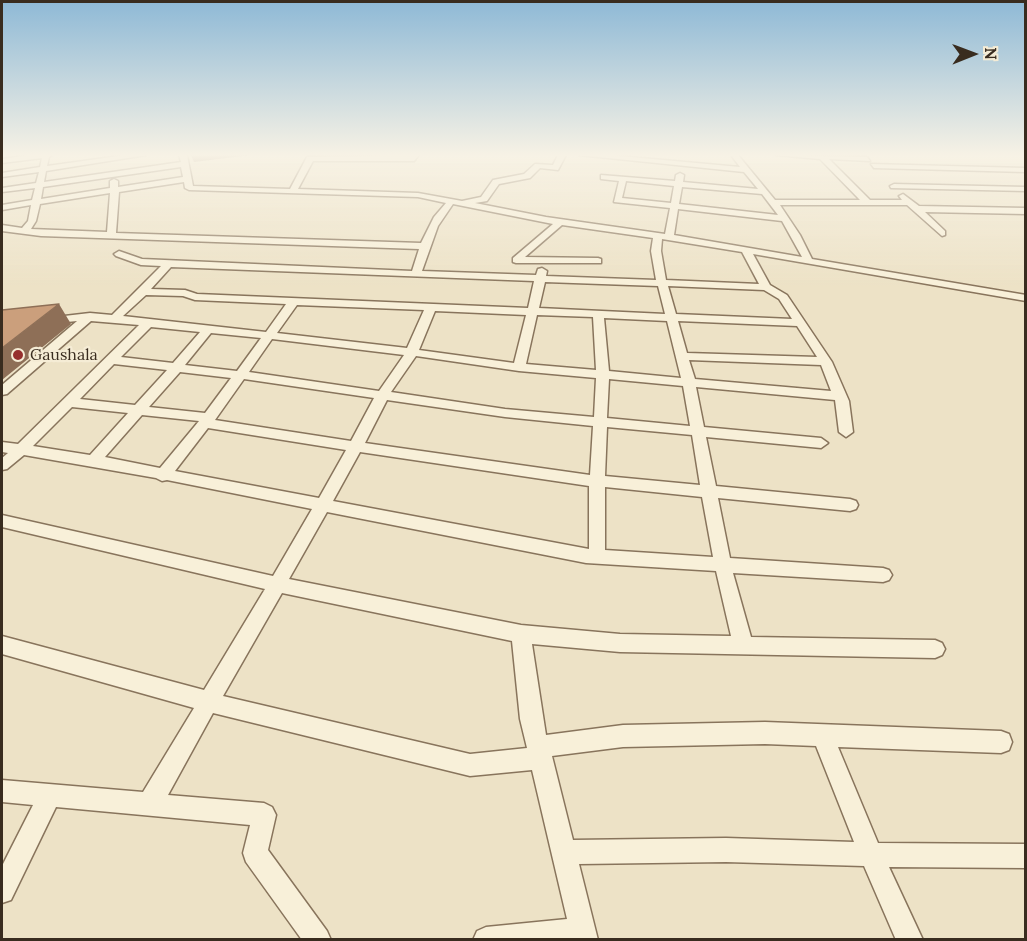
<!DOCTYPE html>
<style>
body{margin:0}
#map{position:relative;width:1027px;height:941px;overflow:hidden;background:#ede2c6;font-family:Lora,serif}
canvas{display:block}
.frame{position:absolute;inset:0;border:3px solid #392c1f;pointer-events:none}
.north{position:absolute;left:943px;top:24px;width:60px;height:60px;-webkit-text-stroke:4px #f5ecd5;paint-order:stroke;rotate:89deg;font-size:16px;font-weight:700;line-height:24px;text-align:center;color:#392c1f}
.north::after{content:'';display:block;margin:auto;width:21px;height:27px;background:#392c1f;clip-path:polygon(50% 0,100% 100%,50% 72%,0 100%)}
</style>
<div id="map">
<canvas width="1027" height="941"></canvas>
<div class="frame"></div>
<div class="north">N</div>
</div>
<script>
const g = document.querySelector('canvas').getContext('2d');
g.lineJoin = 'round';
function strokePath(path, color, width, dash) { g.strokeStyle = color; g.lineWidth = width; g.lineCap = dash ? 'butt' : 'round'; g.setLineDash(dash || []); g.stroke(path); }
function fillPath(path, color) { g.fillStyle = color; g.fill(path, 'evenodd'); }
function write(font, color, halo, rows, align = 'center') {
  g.font = font + ' Lora,serif'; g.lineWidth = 4.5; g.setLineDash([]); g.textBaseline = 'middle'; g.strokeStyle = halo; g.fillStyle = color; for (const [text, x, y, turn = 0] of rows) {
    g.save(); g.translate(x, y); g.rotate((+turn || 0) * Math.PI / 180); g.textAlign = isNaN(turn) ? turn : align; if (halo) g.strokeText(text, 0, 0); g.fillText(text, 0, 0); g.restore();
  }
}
const street = new Path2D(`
 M30 155H52L49 157 47 166 126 155H146L46 171 44 182 181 162 179 155H187L193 186 290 189 307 157 419 155 414 161H313L298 189 418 193 462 201 481 197 493 180 524 174 535 164 553 165 558 155H566L558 170 540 168 530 178 499 184 487 201 475 203 546 217 665 234 670 208 614 202 619 181 601 179V175L675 181 676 175 680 173 684 175 683 182 758 189 744 172 579 155H609L740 167 731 155H738L775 200H860L820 159 776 155 867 157 870 161 829 159 870 200H902L899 196 903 194 919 206 1026 208V214L925 212 945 231V235L942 236 907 205H780L800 235 812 259 1026 295V301L753 254 770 285 787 295 832 362 849 401 853 432 846 437 839 432 835 400 696 387 704 427 821 438 828 443 821 448 706 437 716 486 850 499 856 501 858 505 856 509 850 511 718 498 730 558 883 568 889 570 892 575 889 580 883 582 733 573 751 637 935 640 942 643 945 649 942 655 935 658 620 652 532 644 546 735 623 725 765 722 1001 731 1009 734 1012 742 1009 750 1001 753 838 747 878 843 1026 844V868L889 867 923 940H896L864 866 726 862 579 864 598 940H473L477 931 486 927 567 919 532 770 470 776 213 713 168 795 264 803 272 807 276 815 268 850 327 931 331 940H302L246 862 243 853 250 825 56 807 11 900 2 903V866L33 805 2 802V780L143 792 194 708 2 654V636L204 690 265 589 2 527V515L273 576 312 509 167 480 162 481 156 478 24 455 7 469 2 470V458L8 453 2 452V442L18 444 139 325 91 321 7 394 2 395V385L77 321 47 324 41 321 47 318 90 313 112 315 161 266 141 265 116 256 114 254 119 251 142 259 412 271 419 249 41 236 2 231V225L22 228 28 221 31 205 2 210V205L32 200 35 188 2 192V188L36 183 39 172 2 177V173L40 167 42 158 2 163V159ZM181 167 183 177 118 187V181L114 179 110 181V188L41 199 43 187ZM626 181 674 186 671 203 622 198ZM184 182 185 188 189 190 418 197 446 203 434 217 421 243 116 233 119 192ZM682 187 762 194 778 215 679 204ZM110 193 107 232 31 229 36 221 40 204ZM453 204 553 224 513 258V262L516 263H601V259L598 258 525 257 562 225 653 238 651 251 656 280 546 276 547 271 542 268 538 269 536 275 422 271 438 226ZM678 209 782 221 802 257 674 235ZM662 239 742 252 759 284 666 280 661 251ZM171 267 534 281 528 308 197 294 185 290 151 289ZM545 282 658 286 665 314 539 308ZM668 286 764 290 779 299 792 319 676 314ZM146 295 183 296 195 300 286 304 266 332 123 316ZM297 305 424 310 407 348 277 333ZM435 311 526 315 514 363 419 350ZM537 315 593 317 596 370 526 364ZM604 318 667 321 681 378 609 371ZM678 321 797 326 817 357 687 353ZM151 327 200 332 173 363 121 357ZM211 333 261 338 237 371 185 365ZM272 339 404 355 379 391 249 372ZM416 356 519 371 596 378 594 417 505 409 391 392ZM689 360 821 365 831 391 695 379ZM114 364 167 370 135 405 80 399ZM180 372 231 378 205 413 149 407ZM244 379 374 398 351 441 215 420ZM609 379 683 386 690 426 607 418ZM387 400 505 417 593 426 590 475 365 443ZM72 407 128 413 90 455 33 446ZM142 415 199 421 160 468 105 457ZM607 427 692 435 700 485 605 476ZM208 428 346 450 319 498 175 471ZM360 452 589 486V549L333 501ZM605 487 702 497 713 557 605 550ZM327 512 586 563 716 571 731 636 620 634 521 625 289 579ZM282 593 512 641 520 719 527 748 470 754 223 696ZM765 744 816 746 854 842 726 838 573 840 552 756 623 747Z
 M871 164 1026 168V172L874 168Z
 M894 184 1026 187V191L891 188 890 186Z`);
const shadedWall = new Path2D(`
 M191 155H251L194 162Z
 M59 304 71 324 2 380V348Z`);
const building = new Path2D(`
 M59 304 2 348V310Z`);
const markers = [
 [18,355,6,"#962f2d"]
];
const poiNames = [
 ["Gaushala",30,355]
];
strokePath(street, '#88745c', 3);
fillPath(street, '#f8f0d9');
fillPath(shadedWall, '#8e6f57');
fillPath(building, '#cb9f7c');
strokePath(building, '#8e6f57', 1.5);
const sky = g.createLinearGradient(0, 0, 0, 287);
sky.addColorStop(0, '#8eb9d6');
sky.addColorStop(0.54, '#f7f2e5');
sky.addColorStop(1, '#f7f2e500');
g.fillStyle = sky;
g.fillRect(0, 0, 1027, 287);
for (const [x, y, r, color] of markers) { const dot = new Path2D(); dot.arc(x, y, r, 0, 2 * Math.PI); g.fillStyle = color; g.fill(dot); strokePath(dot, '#f5ecd5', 2); }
write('16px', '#392c1f', '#f5ecd5', poiNames, 'left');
</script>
